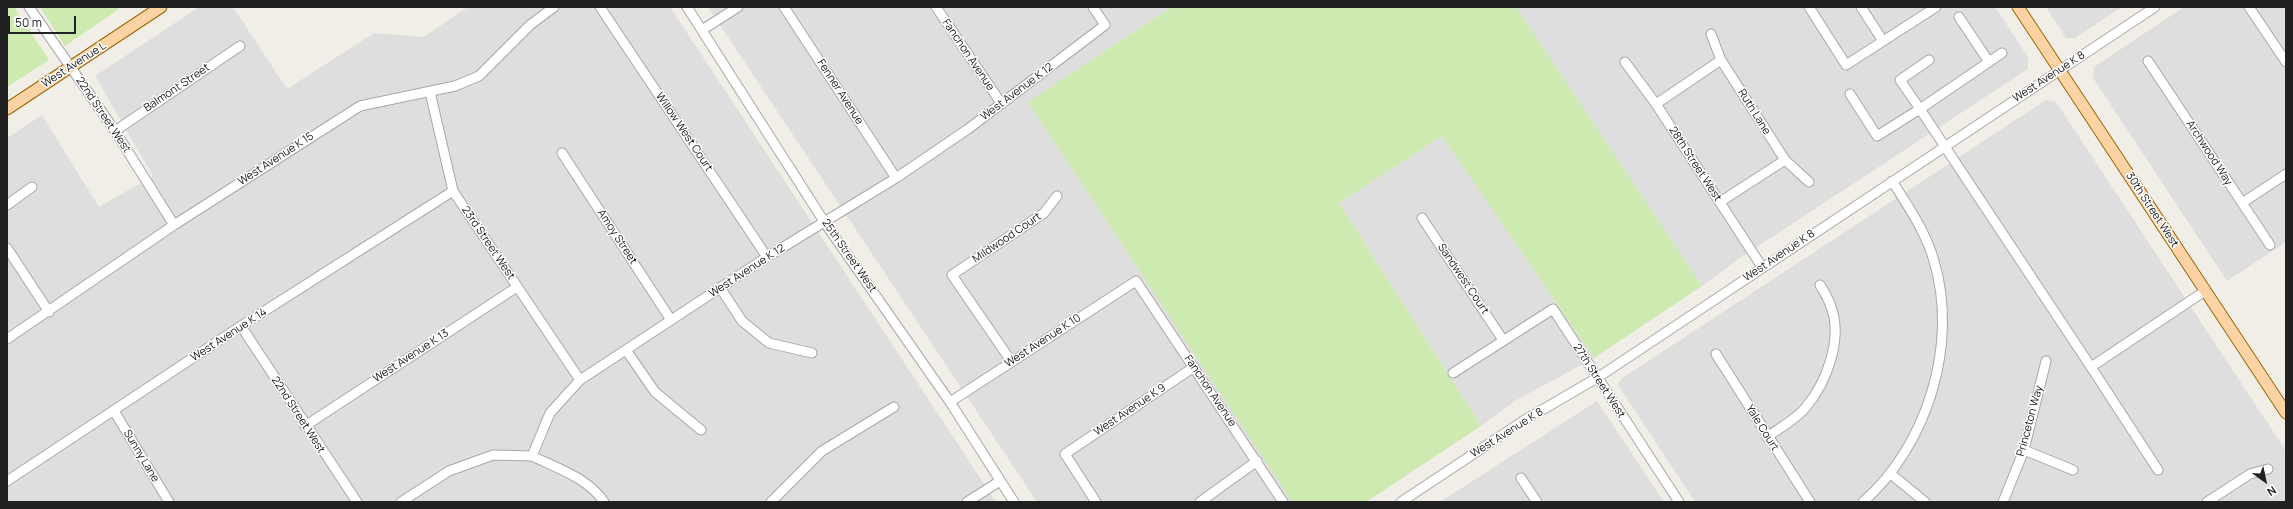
<!DOCTYPE html>
<style>
body{margin:0}
#map{position:relative;width:2293px;height:509px;overflow:hidden;background:#f1eee8;font-family:Manrope,sans-serif}
canvas{display:block}
.frame{position:absolute;inset:0;border:8px solid #212121;pointer-events:none}
.north{position:absolute;left:2245px;top:461px;width:40px;height:40px;-webkit-text-stroke:3px #fff;paint-order:stroke;rotate:147deg;font-size:11px;font-weight:700;line-height:16px;text-align:center;color:#212121}
.north::after{content:'';display:block;margin:auto;width:14px;height:18px;background:#212121;clip-path:polygon(50% 0,100% 100%,50% 72%,0 100%)}
.scale{position:absolute;left:8px;top:16px;width:68px;height:18px;box-sizing:border-box;border:2px solid #212121;border-top:0;padding-left:5px;font-size:12px;line-height:14px;white-space:nowrap;color:#212121;-webkit-text-stroke:3px #fff;paint-order:stroke}
</style>
<div id="map">
<canvas width="2293" height="509"></canvas>
<div class="frame"></div>
<div class="north">N</div>
<div class="scale">50 m</div>
</div>
<script>
const g = document.querySelector('canvas').getContext('2d');
g.lineJoin = 'round';
function fillPath(path, color) { g.fillStyle = color; g.fill(path, 'evenodd'); }
function strokePath(path, color, width, dash) { g.strokeStyle = color; g.lineWidth = width; g.lineCap = dash ? 'butt' : 'round'; g.setLineDash(dash || []); g.stroke(path); }
function write(font, color, halo, rows, align = 'center') {
  g.font = font + ' Manrope,sans-serif'; g.lineWidth = 3; g.setLineDash([]); g.textBaseline = 'middle'; g.strokeStyle = halo; g.fillStyle = color; for (const [text, x, y, turn = 0] of rows) {
    g.save(); g.translate(x, y); g.rotate((+turn || 0) * Math.PI / 180); g.textAlign = isNaN(turn) ? turn : align; if (halo) g.strokeText(text, 0, 0); g.fillText(text, 0, 0); g.restore();
  }
}
const residential = new Path2D(`
 M199 7H233L287 89 374 33 424 37 468 7H670L996 502H7V138L42 115 99 207 153 176 95 76Z
 M708 7H1172L1029 102 1292 502H1037Z
 M1516 7H1995L2028 57V69L1737 260 1702 286Z
 M2046 7H2122L2075 38H2066Z
 M2184 7H2286V242L2227 281 2093 78 2094 67Z
 M2046 100 2056 102 2286 451V502H1695L1618 385 1621 379Z
 M1442 135 1594 358 1513 402 1481 426 1339 203Z
 M1597 401 1664 502H1440Z`);
const grass = new Path2D(`
 M7 7H14L49 60 7 87Z
 M40 7H117L119 9 65 46Z
 M1172 7H1516L1702 286 1594 358 1442 136 1339 203 1481 426 1366 502H1292L1028 102Z`);
const minor = new Path2D(`
 M29 7 115 131 174 225
 M600 7 767 257
 M687 7 825 223 950 402 1014 502
 M784 7 896 178
 M936 7 1001 103
 M1809 7 1846 65 1936 7
 M1861 7 1883 41
 M2249 7 2286 62
 M1959 17 1989 62
 M702 30 738 7
 M1711 34 1721 60 1785 160 1809 182
 M1929 60 1900 80 1920 109 2002 53
 M2148 61 2270 245
 M1625 62 1656 104 1762 267
 M430 92 453 191 580 380
 M1850 94 1877 136 1920 109 2091 367 2205 291
 M1656 104 1721 60
 M115 131 240 46
 M562 153 671 320
 M1720 202 1785 160
 M2242 203 2286 174
 M7 205 32 187
 M1422 218 1503 340
 M7 248 49 312
 M721 289 742 321 769 343 812 353
 M241 326 357 502
 M7 339 174 225 360 106 455 86 479 76 530 25 554 7
 M626 350 655 392 701 430
 M1716 354 1810 502
 M1011 361 952 275 1044 213 1057 196
 M2091 367 2158 470
 M1453 373 1553 309 1679 502
 M950 402 1136 281 1283 502
 M114 411 169 502
 M305 426 517 287
 M1767 437C1779 428 1797 419 1806 407 1827 382 1843 338 1831 307 1829 299 1824 292 1820 285
 M2024 450 2073 470
 M532 456C557 468 588 478 604 502
 M1891 474 1925 502
 M1521 478 1537 502
 M7 481 241 326 453 191
 M401 502 449 471 493 455 532 456 550 413 580 380 767 257 896 178 968 129 1105 25 1093 7
 M771 502 822 451 894 407
 M967 502 1000 481
 M1096 502 1065 454 1194 367
 M1200 502 1257 461
 M1401 502 1523 421 1597 378 2155 7
 M1863 502C1927 446 1959 344 1934 261 1926 232 1908 206 1892 181
 M2003 502 2024 450 2046 361
 M2207 502 2250 474 2268 469`);
const major = new Path2D(`
 M2018 7 2286 413
 M7 109 161 7`);
const streetNames = [
 ["Fanchon Avenue",968,55,56],
 ["West Avenue L",74,65,-33],
 ["West Avenue K 8",2049,77,-33],
 ["Balmont Street",177,88,-34],
 ["Fenner Avenue",840,92,57],
 ["West Avenue K 12",1017,92,-37],
 ["Ruth Lane",1754,112,58],
 ["22nd Street West",103,115,56],
 ["Willow West Court",684,132,56],
 ["Archwood Way",2209,153,57],
 ["West Avenue K 15",276,159,-33],
 ["28th Street West",1695,164,57],
 ["30th Street West",2152,210,57],
 ["Amoy Street",617,237,57],
 ["Mildwood Court",1007,238,-34],
 ["23rd Street West",488,243,56],
 ["25th Street West",849,256,55],
 ["West Avenue K 8",1779,256,-34],
 ["West Avenue K 12",747,271,-33],
 ["Sandwest Court",1463,279,56],
 ["West Avenue K 14",229,335,-33],
 ["West Avenue K 10",1043,341,-33],
 ["West Avenue K 13",411,356,-33],
 ["27th Street West",1599,381,57],
 ["Fanchon Avenue",1210,391,56],
 ["West Avenue K 9",1130,410,-34],
 ["22nd Street West",298,415,57],
 ["Princeton Way",2030,421,-75],
 ["Yale Court",1762,428,58],
 ["West Avenue K 8",1507,433,-32],
 ["Sunny Lane",141,456,59]
];
fillPath(residential, '#dfdede');
fillPath(grass, '#ceeab0');
strokePath(minor, '#a8a8a8', 11);
strokePath(major, '#9c6502', 13);
strokePath(minor, '#fff', 9);
strokePath(major, '#fbd3a4', 11);
write('11px', '#212121', '#fff', streetNames);
</script>
